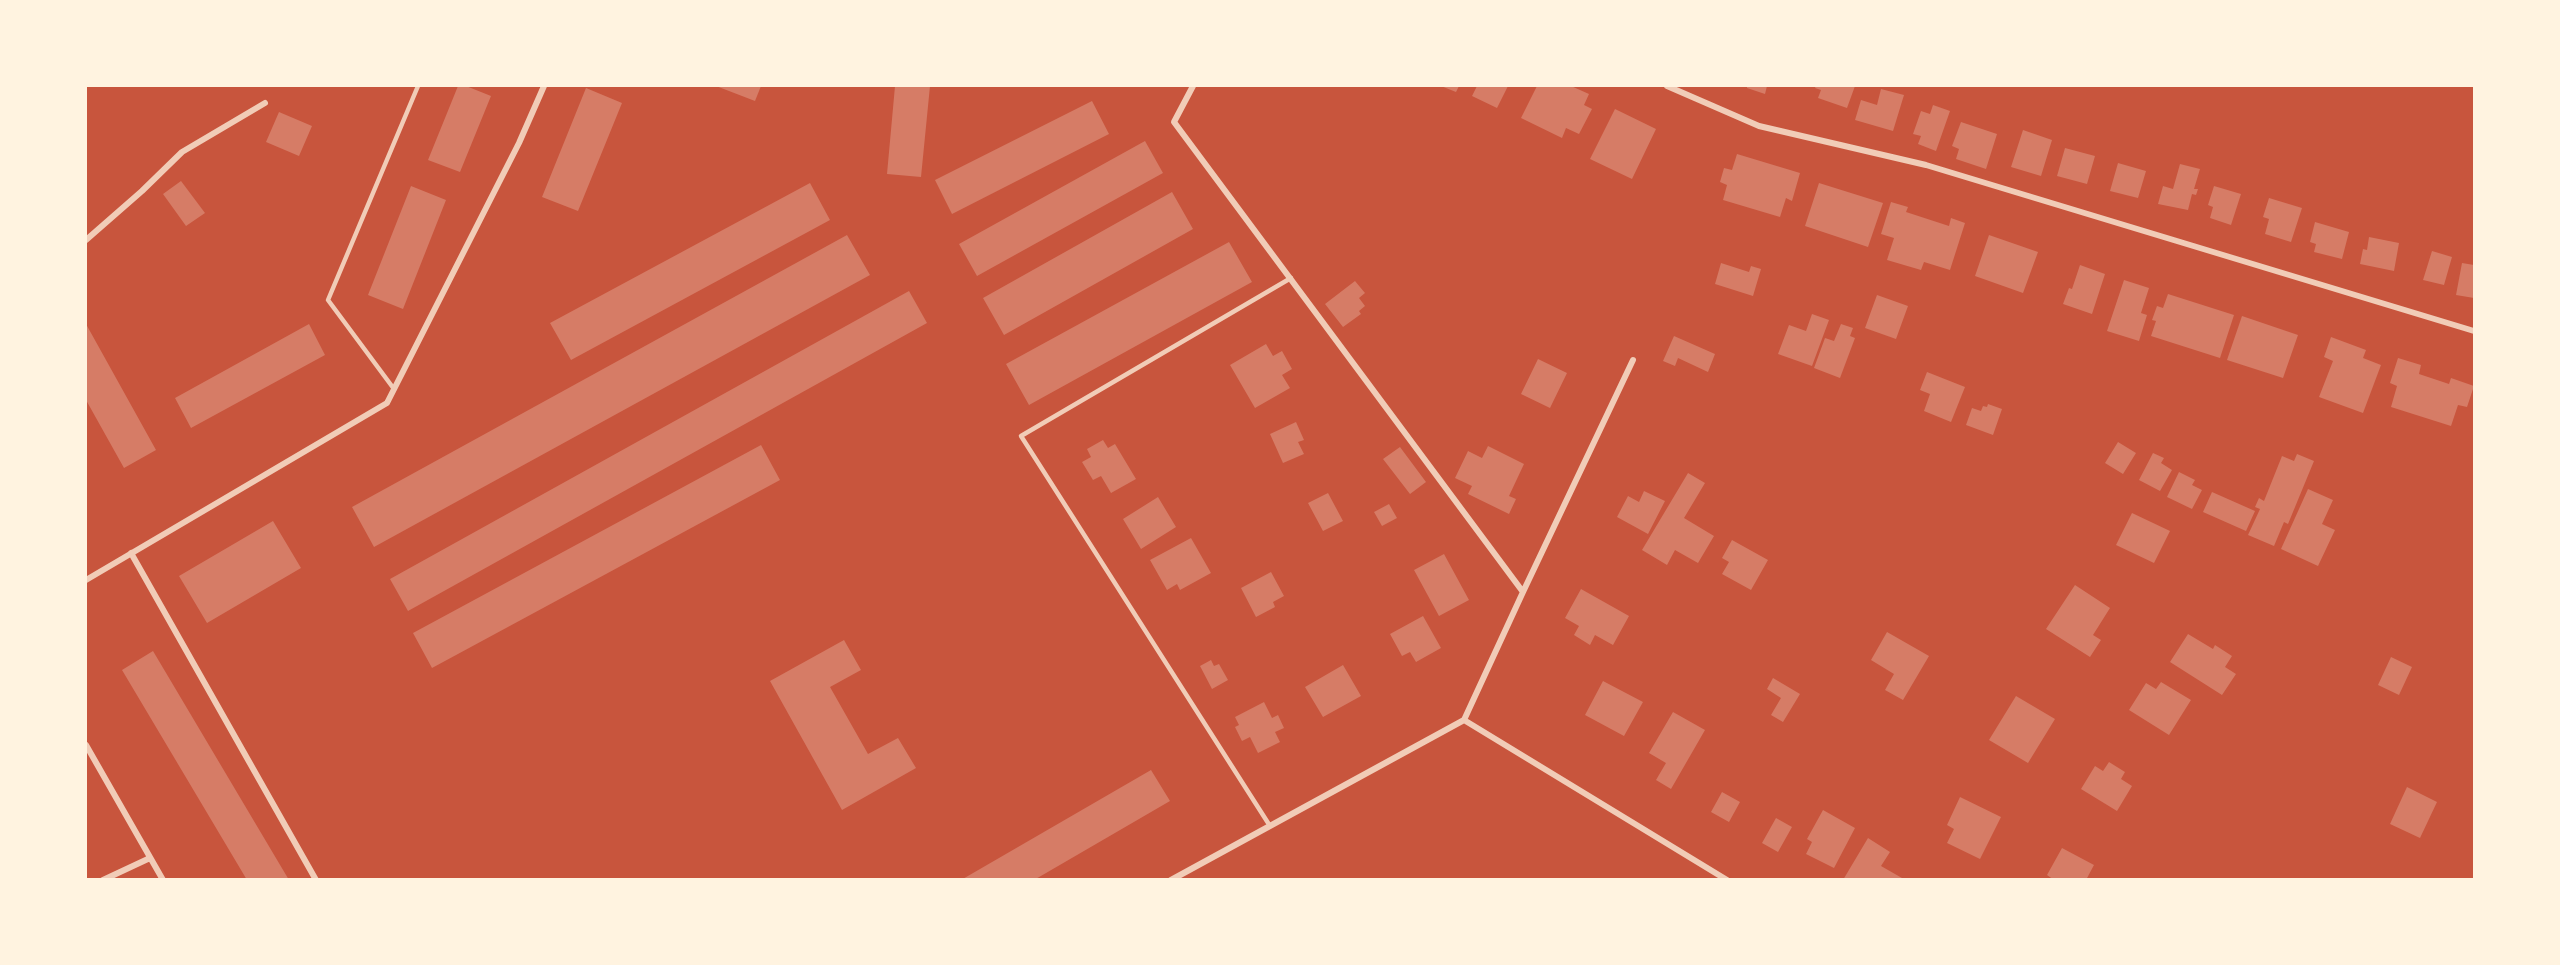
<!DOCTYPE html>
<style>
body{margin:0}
#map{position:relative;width:2560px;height:965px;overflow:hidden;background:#c8553d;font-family:Overpass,sans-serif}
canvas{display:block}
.frame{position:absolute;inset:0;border:87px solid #fff3e0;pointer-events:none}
</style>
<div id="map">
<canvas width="2560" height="965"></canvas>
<div class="frame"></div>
</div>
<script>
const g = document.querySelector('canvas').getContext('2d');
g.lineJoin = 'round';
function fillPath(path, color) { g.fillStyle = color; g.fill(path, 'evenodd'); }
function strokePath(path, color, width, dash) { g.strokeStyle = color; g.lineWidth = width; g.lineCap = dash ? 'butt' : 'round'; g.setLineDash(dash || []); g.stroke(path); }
const building = new Path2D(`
 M458 86H466L491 96 460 172 428 160Z
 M716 86H761L755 101Z
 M895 86H930L921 177 887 174Z
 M1441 86H1459L1456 92Z
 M1477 86H1508L1497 108 1472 96Z
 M1537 86H1571L1589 94 1584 105 1592 109 1579 134 1566 128 1562 138 1521 118Z
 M1747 86H1767L1765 94 1747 88Z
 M1816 86H1855L1847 108 1818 98 1821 90 1815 88Z
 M586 88 622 103 578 211 542 197Z
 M1881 89 1904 95 1893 131 1855 120 1861 100 1877 105Z
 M1092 101 1109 134 952 214 935 180Z
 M1933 105 1950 111 1936 151 1918 144 1921 136 1913 134 1921 111 1930 114Z
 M1615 109 1656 129 1632 179 1590 159Z
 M279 112 312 126 299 156 266 142Z
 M1961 122 1997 134 1986 169 1956 159 1959 149 1952 146Z
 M2023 130 2052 140 2041 176 2011 167Z
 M1145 141 1163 173 977 276 959 244Z
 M2065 148 2095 156 2087 184 2057 176Z
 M1737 154 1800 173 1792 201 1786 198 1780 217 1723 200 1727 185 1720 182 1724 168 1732 170Z
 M2118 163 2146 171 2138 198 2110 191Z
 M2180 164 2200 169 2194 189H2198L2196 195 2192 194 2188 210 2158 204 2163 186 2173 189Z
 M181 181 205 213 186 226 163 194Z
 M810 183 830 220 571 360 550 323Z
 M1819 183 1883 203 1868 247 1805 226Z
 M411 186 446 200 403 309 368 295Z
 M2214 186 2241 194 2231 225 2210 218 2213 207 2208 205Z
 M1172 192 1193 229 1004 335 983 298Z
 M2269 198 2302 208 2291 242 2265 234 2269 219 2263 217Z
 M1891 202 1908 207 1906 212 1949 226 1951 218 1965 223 1950 270 1924 262 1921 270 1887 260 1894 238 1881 234Z
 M2315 222 2349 232 2342 259 2314 252 2316 244 2310 242Z
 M847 235 870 275 374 547 352 507Z
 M1989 235 2038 252 2023 293 1975 276Z
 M2369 237 2399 243 2394 271 2360 264 2363 249 2367 250Z
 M1229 242 1252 282 1029 405 1006 364Z
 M2432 251 2452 257 2444 285 2423 280Z
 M1721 263 1749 272 1751 266 1761 269 1753 296 1715 284Z
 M2462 263 2474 265V298L2456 295Z
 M2080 265 2105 274 2092 314 2063 304 2069 288 2072 289Z
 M2124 280 2149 288 2141 313 2147 315 2139 341 2107 331Z
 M1355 281 1365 293 1359 298 1365 306 1359 311 1361 314 1343 327 1325 304Z
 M909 291 927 323 408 611 390 579Z
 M2168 294 2234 315 2220 358 2151 336 2156 321 2152 320 2157 306 2163 308Z
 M1877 295 1908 306 1896 339 1865 328Z
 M1812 314 1829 320 1812 366 1778 354 1789 325 1806 331Z
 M2242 316 2298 335 2283 378 2227 360Z
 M86 324 156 450 124 468 86 400Z
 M309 324 325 355 191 428 175 398Z
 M1841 324 1853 328 1850 336 1855 338 1840 378 1814 368 1825 338 1834 341Z
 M1674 336 1715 354 1708 372 1678 358 1675 366 1663 361Z
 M2331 337 2366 350 2363 358 2381 365 2363 413 2319 397 2333 361 2324 357Z
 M1266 344 1273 356 1282 351 1292 369 1282 375 1290 388 1255 408 1230 365Z
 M2398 358 2421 365 2419 374 2449 384 2451 378 2474 386 2467 407 2458 405 2451 426 2391 407 2397 386 2390 383Z
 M1538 359 1567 373 1550 408 1521 394Z
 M1927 372 1965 387 1951 422 1924 411 1930 394 1920 390Z
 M1988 404 2002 409 1993 435 1966 425 1972 408 1981 411 1983 406 1987 407Z
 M1296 422 1304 440 1298 442 1304 454 1283 463 1270 434Z
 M1103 440 1108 448 1115 444 1136 479 1111 493 1101 476 1093 480 1082 462 1091 457 1087 449Z
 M2118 442 2136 453 2123 474 2105 463Z
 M761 445 780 480 432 668 413 633Z
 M1488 446 1524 464 1509 496 1516 499 1509 514 1468 494 1472 486 1455 478 1468 451 1482 458Z
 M1400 447 1426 482 1410 494 1383 459Z
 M2153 453 2164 458 2161 463 2172 470 2160 491 2139 480Z
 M2297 454 2314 461 2288 524 2284 522 2274 546 2248 535 2260 509 2255 507 2259 498 2264 501 2282 456 2294 461Z
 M2179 472 2195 480 2192 485 2202 490 2192 509 2167 497Z
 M1688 473 1705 483 1684 518 1714 536 1698 563 1675 550 1667 565 1642 550Z
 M2308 489 2333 500 2322 524 2335 530 2318 566 2281 549Z
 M1644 491 1665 501 1648 534 1617 517 1628 496 1639 502Z
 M2212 492 2255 511 2246 531 2203 512Z
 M1328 493 1343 521 1323 531 1308 503Z
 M1158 497 1176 527 1141 549 1123 519Z
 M1389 504 1397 518 1382 526 1374 512Z
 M2132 513 2170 531 2154 563 2116 545Z
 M273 521 301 568 207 623 179 576Z
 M1191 538 1211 573 1180 590 1177 584 1167 590 1150 560Z
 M1732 540 1768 560 1751 590 1722 574 1729 562 1722 558Z
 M1444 554 1469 600 1439 616 1414 570Z
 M1271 572 1284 596 1273 602 1275 607 1256 617 1241 588Z
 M2075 585 2110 608 2093 635 2101 640 2090 657 2046 629Z
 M1581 589 1629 616 1613 645 1595 635 1590 645 1574 635 1579 626 1565 618Z
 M1423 616 1441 648 1416 662 1410 652 1402 656 1390 634Z
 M1887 632 1929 656 1903 700 1885 690 1894 674 1871 660Z
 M2188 634 2213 649 2215 645 2232 656 2225 667 2236 674 2222 695 2170 662Z
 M844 640 861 670 830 687 868 754 898 738 916 768 842 810 770 681Z
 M153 651 289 880H247L122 670Z
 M2391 657 2412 667 2399 695 2378 685Z
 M1211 660 1214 666 1219 664 1228 680 1212 689 1200 666Z
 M1343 665 1361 696 1323 717 1305 687Z
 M1773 678 1800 694 1783 722 1771 715 1781 698 1767 689Z
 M1603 681 1643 702 1624 736 1585 715Z
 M2161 682 2191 700 2169 735 2129 710 2146 683 2156 689Z
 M2016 696 2055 719 2028 763 1989 740Z
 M1264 702 1272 718 1278 715 1284 728 1275 732 1280 742 1258 753 1250 737 1242 741 1235 727 1239 725 1235 717Z
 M1673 712 1705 730 1671 789 1656 780 1666 763 1649 753Z
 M2109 762 2125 772 2121 779 2132 786 2117 811 2081 789 2095 766 2103 771Z
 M1151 770 1170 801 1034 880H961Z
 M2407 787 2437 802 2420 838 2390 824Z
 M1722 792 1740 802 1729 822 1711 812Z
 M1960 797 2001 817 1980 859 1947 843 1954 829 1947 825Z
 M1823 810 1855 828 1834 868 1806 854 1812 842 1807 839Z
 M1776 818 1792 827 1778 852 1762 843Z
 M1868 838 1890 852 1881 866 1902 878 1901 880H1843Z
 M2062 848 2094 865 2086 880H2054L2047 875Z`);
const service = new Path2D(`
 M394 389 328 300 418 86
 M1270 826 1021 436 1291 278`);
const minor = new Path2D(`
 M1193 86 1174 122 1523 592 1464 720
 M1667 86 1759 126 1926 165 2474 331
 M86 240 142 191 182 152 265 103
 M131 553 316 880
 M86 580 387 403 519 143 544 86
 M1523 592 1633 360
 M1464 720 1727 880
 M86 745 163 880
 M103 880 150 858
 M1171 880 1464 720`);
fillPath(building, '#d67c66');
strokePath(service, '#f1ccb7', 4.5);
strokePath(minor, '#f1ccb7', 6);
</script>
